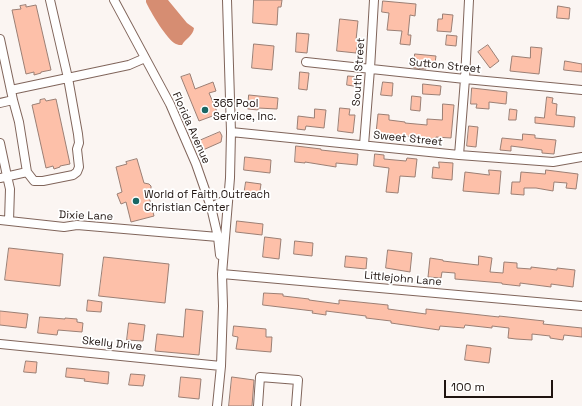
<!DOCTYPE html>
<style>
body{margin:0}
#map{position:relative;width:582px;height:406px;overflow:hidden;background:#fbf5f2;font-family:"Space Grotesk",sans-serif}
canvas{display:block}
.scale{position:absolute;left:444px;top:380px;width:109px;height:18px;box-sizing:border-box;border:2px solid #1f1410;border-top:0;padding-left:5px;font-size:12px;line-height:14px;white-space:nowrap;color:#1f1410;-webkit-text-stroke:3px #fff;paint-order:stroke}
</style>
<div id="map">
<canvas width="582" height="406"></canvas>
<div class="scale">100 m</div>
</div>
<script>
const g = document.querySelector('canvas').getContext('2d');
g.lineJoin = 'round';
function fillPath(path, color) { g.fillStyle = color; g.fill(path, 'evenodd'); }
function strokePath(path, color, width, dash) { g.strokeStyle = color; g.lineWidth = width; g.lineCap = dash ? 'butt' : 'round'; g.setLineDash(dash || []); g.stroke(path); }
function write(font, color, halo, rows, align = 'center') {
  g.font = font + ' "Space Grotesk",sans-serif'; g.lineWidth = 3.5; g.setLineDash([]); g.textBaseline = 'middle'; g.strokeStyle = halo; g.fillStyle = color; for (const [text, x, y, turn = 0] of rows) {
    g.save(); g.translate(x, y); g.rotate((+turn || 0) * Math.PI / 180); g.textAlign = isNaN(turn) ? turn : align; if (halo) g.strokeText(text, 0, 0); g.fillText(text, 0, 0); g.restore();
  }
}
const water = new Path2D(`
 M146 0H168L187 23 194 28C193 36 186 38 182 45 180 45 178 45 176 44 167 40 150 11 146 2Z`);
const building = new Path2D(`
 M254 0H282L281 7H278L277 25 253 23Z
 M383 1 416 4 415 16 410 15 408 35H411L410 45 400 44 402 31 387 30 389 13 382 12Z
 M26 5V7L36 5 51 70 41 72V73L34 75V72L26 74 12 10 21 9 20 6Z
 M558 6 570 8 569 19 557 18Z
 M443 14 453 15 451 32 437 31 438 19H442Z
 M340 19 358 21 356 40 358 41 356 53 337 51Z
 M297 33 309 34 307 53 296 52Z
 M447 35 457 36 456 46 446 45Z
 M254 44 274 46 272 70 252 68Z
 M488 45 499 61 490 68 478 52Z
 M531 47 542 48 539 74 510 71 512 56 530 58Z
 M415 54 436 56 435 63 427 62 426 69 414 68Z
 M565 61 582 64V72L564 70Z
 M300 72 309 73 307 90 299 89Z
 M190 74 195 89 213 82 216 91 209 93 218 114 199 121 181 77Z
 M348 76 360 77 359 87 347 85Z
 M383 82 393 83 392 96 381 95Z
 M423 84 441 86 440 95 423 94Z
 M472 88 507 92 506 104 489 102V109L476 108 477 104H471Z
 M249 95 278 98 277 109 258 108V110L248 109Z
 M412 96 421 97 420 111 411 110Z
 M547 97 553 98 552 103 557 104 556 115 575 117 574 127 535 123V117L544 118Z
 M45 99 46 101 56 99 70 164 60 166V167L54 169 53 166 46 168 32 105 40 103V100Z
 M443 104 454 105 451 138 436 137 435 139 376 133 378 114 389 115V120L405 122V123L427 125V119L442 120Z
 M340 108 350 109 349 115H355L353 133 338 131Z
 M315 109 326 110 324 128 306 126 305 130 297 129 298 116 314 118Z
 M510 109 517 110 516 120H509Z
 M469 126 478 127 476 147 467 146Z
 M220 132 222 136 221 142 203 150 199 141Z
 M523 134 535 135V138L556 140 554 154 542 153V150L511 146V151L500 150 502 138 522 140Z
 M296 146 321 149V150L358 154 357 165 336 163V167L305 162V163L295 162Z
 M375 154 384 155V159L406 161 407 158 417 159 415 177 400 176 398 193 386 192 389 168 374 166Z
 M245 157 271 160 270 173 244 170Z
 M137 159 144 183 149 184 151 186V189L148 193 154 216 131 222 126 202 121 204 117 194 122 192 116 167 127 164 126 162Z
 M439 162 453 163 452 180 432 178 433 167 439 168Z
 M489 170 501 171 499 194 463 191 465 172 489 175Z
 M546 170 578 174 576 189 566 188 567 183 554 182 553 191 536 188H524V195L511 194 512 182H520L521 172 545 174Z
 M246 182 261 184 259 197 244 195Z
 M237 221 263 224 262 235 236 232Z
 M265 237 281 239 279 259 263 257Z
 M295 241 313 243 312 256 294 254Z
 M9 248 63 254 60 286 5 280Z
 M388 250 412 253 410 272 386 268Z
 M346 256 367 258 366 269 345 267Z
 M479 256 492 258 490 272 503 273 504 262 517 263V268L531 269V267L557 270V268L575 270 573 287 551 284V287L520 283V286L502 284V283L455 279V273L442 272 441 278 428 277 430 258 443 260V261L478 265Z
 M104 257 169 264 165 303 99 296Z
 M264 293 283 294V296L309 299V300L339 304V300L388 305V309L426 314V309L499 317V316L544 321 543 324 582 328V337L564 335 563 340 550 338V336L532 334V340L516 339 508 338 509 328 492 326V328L465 325 464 328 440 326 439 330 391 323V321L366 318V316L326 311V315L312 313 313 311 263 305Z
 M88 300 102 302 101 312 87 311Z
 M186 309 203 311 199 355 155 351 157 334 183 337Z
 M0 311 28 314 26 328 0 325Z
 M40 317 65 319V318L77 319V322L83 323 82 332 58 330 57 335 38 333Z
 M129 323 145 325 143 341 127 340Z
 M234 326 266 329V337H272L271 352 236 349 238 337 233 336Z
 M467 345 491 348 489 363 465 360Z
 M26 361 37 362 36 373 24 372Z
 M67 368 109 372 108 384 84 381 85 379 66 377Z
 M131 374 145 375 143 386 129 385Z
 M181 377 201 379 199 399 179 397Z
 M232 377 254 380 252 406H229Z`);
const minor = new Path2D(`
 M114 0 170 104 196 164 211 207 218 237 220 255
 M0 39 13 100 0 103
 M306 62 465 79 582 90
 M11 90 129 65 145 58
 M231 132 459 155 553 162 582 157
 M0 143 7 176 10 189 9 221
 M364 145 370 69 374 0
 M459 155 465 79 469 0
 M27 172 34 181H43L73 175 77 172 79 167 77 149 79 143 78 134 68 78 50 0
 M0 178 27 172 19 122 13 100
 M211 207 225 200 228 192
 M0 220 64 227 77 225 218 237
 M222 274 582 306
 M0 344 221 366
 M217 406 221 366 223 306 222 274 230 178 231 132 227 0
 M258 406 260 377 298 380 296 406`);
const markers = [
 [205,110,4,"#196764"],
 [136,201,4,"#196764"]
];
const streetNames = [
 ["Sutton Street",445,66,6],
 ["South Street",359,72,-86],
 ["Florida Avenue",191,128,66],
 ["Sweet Street",408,139,6],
 ["Dixie Lane",86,216,2],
 ["Littlejohn Lane",403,279,5],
 ["Skelly Drive",112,344,6]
];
const poiNames = [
 ["365 Pool",213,104],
 ["Service, Inc.",213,117],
 ["World of Faith Outreach",144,195],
 ["Christian Center",144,208]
];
fillPath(water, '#d68d72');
fillPath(building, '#fdc0a9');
strokePath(building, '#9b7f74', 1);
strokePath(minor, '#80655b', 10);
strokePath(minor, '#fff', 8);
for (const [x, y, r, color] of markers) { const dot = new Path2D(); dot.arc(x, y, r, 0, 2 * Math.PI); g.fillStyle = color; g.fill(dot); strokePath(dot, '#fff', 1.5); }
write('11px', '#1f1410', '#fff', streetNames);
write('11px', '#1f1410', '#fff', poiNames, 'left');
</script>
